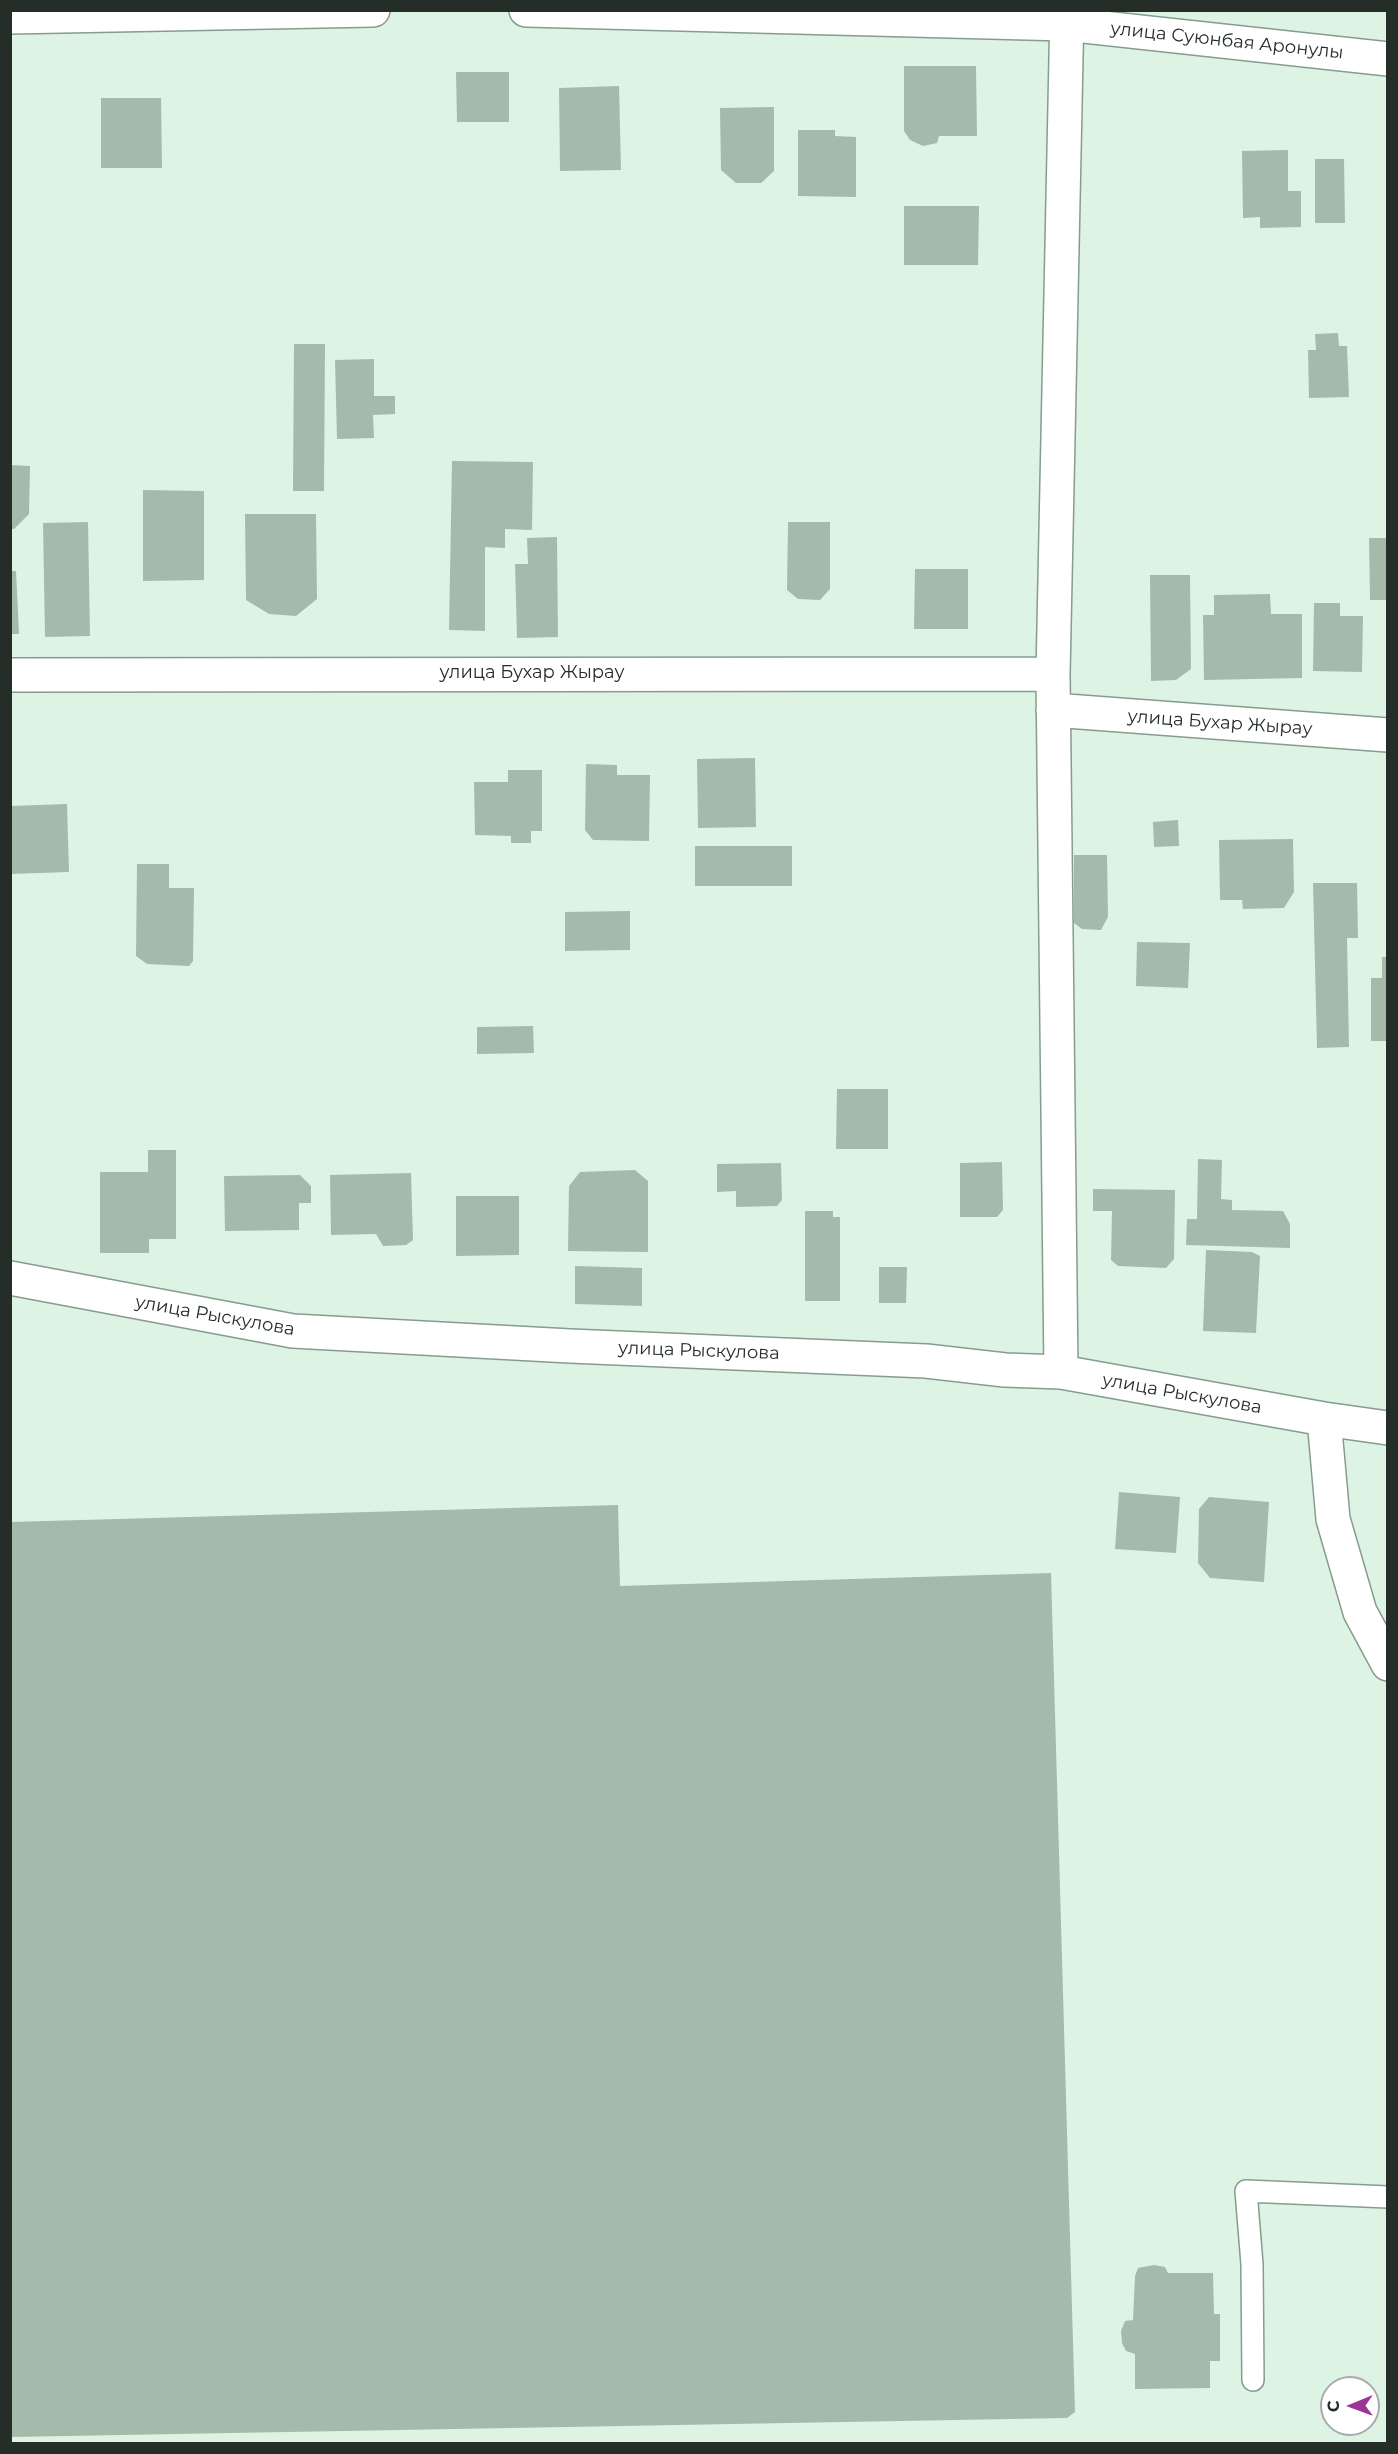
<!DOCTYPE html>
<meta charset="utf-8">
<style>
body{margin:0}
#map{position:relative;width:1398px;height:2454px;overflow:hidden;background:#ddf4e5;font-family:Montserrat,sans-serif}
canvas{display:block}
.frame{position:absolute;inset:0;border:12px solid #242d28;pointer-events:none}
.north{position:absolute;left:1320px;top:2376px;width:60px;height:60px;box-sizing:border-box;background:#fff;border:2px solid #a7aba9;border-radius:50%;rotate:269deg;font-size:16px;font-weight:700;line-height:24px;text-align:center;color:#242d28}
.north::after{content:'';display:block;margin:auto;width:21px;height:27px;background:#9d3597;clip-path:polygon(50% 0,100% 100%,50% 72%,0 100%)}
</style>
<div id="map">
<canvas width="1398" height="2454"></canvas>
<div class="frame"></div>
<div class="north">С</div>
</div>
<script>
const g = document.querySelector('canvas').getContext('2d');
g.lineJoin = 'round';
function fillPath(path, color) { g.fillStyle = color; g.fill(path, 'evenodd'); }
function strokePath(path, color, width, dash) { g.strokeStyle = color; g.lineWidth = width; g.lineCap = dash ? 'butt' : 'round'; g.setLineDash(dash || []); g.stroke(path); }
function write(font, color, halo, rows, align = 'center') {
  g.font = font + ' Montserrat,sans-serif'; g.lineWidth = 4.5; g.setLineDash([]); g.textBaseline = 'middle'; g.strokeStyle = halo; g.fillStyle = color; for (const [text, x, y, turn = 0] of rows) {
    g.save(); g.translate(x, y); g.rotate((+turn || 0) * Math.PI / 180); g.textAlign = isNaN(turn) ? turn : align; if (halo) g.strokeText(text, 0, 0); g.fillText(text, 0, 0); g.restore();
  }
}
const building = new Path2D(`
 M904 66H976L977 136H939L937 143 923 146 910 140 904 131Z
 M456 72H509V122H457Z
 M619 86 621 170 560 171 559 88Z
 M101 98H161L162 168H101Z
 M774 107V171L761 183H736L721 170 720 108Z
 M798 130H835V136L856 137V197L798 196Z
 M1288 150V191H1301V227L1260 228V217L1243 218 1242 151Z
 M1315 159H1344L1345 223H1315Z
 M904 206H979L978 265H904Z
 M1338 333 1339 346H1347L1349 397 1309 398 1308 350H1316L1315 334Z
 M294 344H325L324 491H293Z
 M374 359V396H395V414L373 415 374 438 337 439 335 360Z
 M452 461 533 462 532 530 505 529V548L485 547V631L449 630Z
 M10 465 30 466 29 514 14 529H10Z
 M143 490 204 491V580L143 581Z
 M245 514H316L317 599 296 616 269 614 246 600Z
 M88 522 90 636 45 637 43 523Z
 M788 522H830V589L820 600 798 599 787 590Z
 M557 537 558 637 517 638 515 564H528L527 538Z
 M1369 538H1388V600H1370Z
 M915 569H968V629H914Z
 M10 571H16L19 634H10Z
 M1150 575H1190L1191 669 1176 680 1151 681Z
 M1270 594 1271 614H1302V678L1204 680 1203 615H1214V595Z
 M1314 603H1340V616H1363L1362 672 1313 671Z
 M755 758 756 827 698 828 697 759Z
 M586 764 617 765V775H650L649 841 593 840 585 830Z
 M508 770H542V831H531V843H511V836L475 835 474 782H508Z
 M67 804 69 872 10 874V806Z
 M1178 820 1179 846 1154 847 1153 822Z
 M1293 839 1294 892 1284 908 1243 909 1242 900H1220L1219 840Z
 M695 846H792V886H695Z
 M1074 855H1107L1108 917 1101 930 1082 929 1074 923Z
 M137 864H169V888H194L193 961 189 966 147 964 136 956Z
 M1313 883H1357L1358 938H1347L1349 1047 1317 1048Z
 M630 911V950L565 951V912Z
 M1137 942 1190 943 1188 988 1136 986Z
 M1382 957H1388V1041H1371V978H1382Z
 M533 1026 534 1053 477 1054V1027Z
 M837 1089H888V1149H836Z
 M148 1150H176V1239H149V1253H100V1172H148Z
 M1198 1159 1222 1160 1221 1199 1232 1200V1210L1283 1211 1290 1224V1248L1186 1245 1187 1219H1197Z
 M1002 1162 1003 1210 997 1217H960V1163Z
 M781 1163 782 1200 777 1206 736 1207V1191L717 1192V1164Z
 M635 1170 648 1181V1252L568 1251 569 1186 580 1172Z
 M411 1173 413 1240 406 1245 383 1246 376 1234 331 1235 330 1175Z
 M300 1175 311 1186V1203H299V1230L225 1231 224 1176Z
 M1093 1189 1175 1190 1174 1259 1166 1268 1118 1266 1111 1260 1112 1211H1093Z
 M456 1196H519V1255L456 1256Z
 M805 1211H833V1217H840V1301H805Z
 M1206 1250 1252 1252 1260 1256 1256 1333 1203 1331Z
 M575 1266 642 1268V1306L575 1304Z
 M879 1267H907L906 1303H879Z
 M1119 1492 1180 1497 1176 1553 1115 1549Z
 M1209 1497 1269 1502 1264 1582 1210 1578 1198 1563 1199 1509Z
 M618 1505 620 1586 1051 1573 1075 2412 1067 2418 10 2437V1522Z
 M1154 2265 1165 2267 1168 2273H1213L1214 2314H1220V2361H1210V2388L1135 2389V2354L1126 2351 1122 2343 1121 2331 1125 2321 1133 2320 1135 2276 1138 2268Z`);
const lane = new Path2D(`
 M1253 2380 1252 2264 1246 2191 1388 2197`);
const street = new Path2D(`
 M10 675 1053 674
 M1053 710 1388 735
 M10 1278 293 1331 570 1346 926 1361 1005 1370 1061 1372 1324 1419 1388 1428
 M1061 1372 1053 674 1067 10
 M1324 1419 1333 1519 1360 1612 1388 1664`);
const secondary = new Path2D(`
 M526 10 1066 24 1388 59
 M10 17 373 10`);
const streetNames = [
 ["улица Суюнбая Аронулы",1227,41,6],
 ["улица Бухар Жырау",532,673],
 ["улица Бухар Жырау",1220,723,4],
 ["улица Рыскулова",215,1316,10],
 ["улица Рыскулова",699,1351,2],
 ["улица Рыскулова",1182,1394,10]
];
fillPath(building, '#a4bbac');
strokePath(lane, '#869c8e', 24);
strokePath(street, '#869c8e', 36);
strokePath(secondary, '#869c8e', 36);
strokePath(lane, '#fff', 21);
strokePath(street, '#fff', 33);
strokePath(secondary, '#fff', 33);
write('18px', '#242d28', '#fff', streetNames);
</script>
